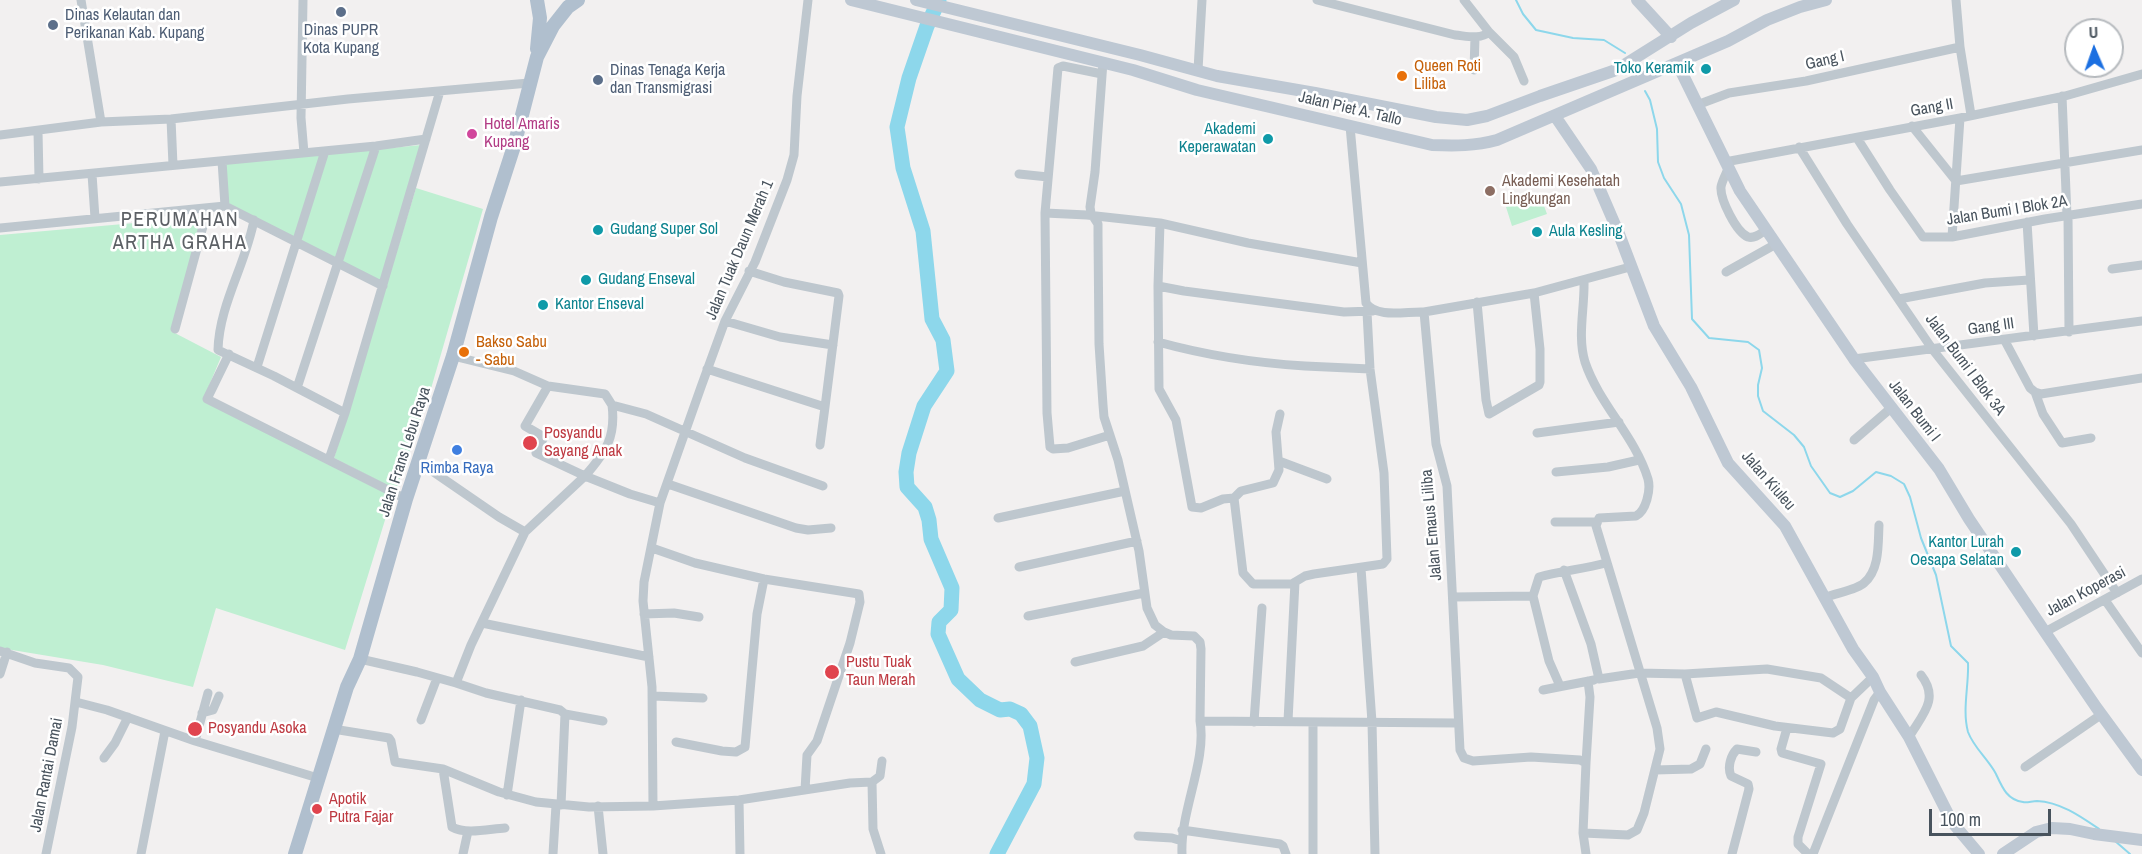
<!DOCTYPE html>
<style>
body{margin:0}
#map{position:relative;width:2142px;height:854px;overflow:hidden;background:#f2f0f0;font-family:"Archivo Narrow",sans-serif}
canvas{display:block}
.north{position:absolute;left:2064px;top:18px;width:60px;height:60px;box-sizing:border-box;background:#fff;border:2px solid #b6babe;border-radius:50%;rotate:358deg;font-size:16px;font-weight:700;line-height:24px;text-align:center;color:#48535d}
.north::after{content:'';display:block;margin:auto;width:21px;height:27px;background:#1b6fe1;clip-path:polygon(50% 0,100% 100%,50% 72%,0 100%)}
.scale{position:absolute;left:1929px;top:809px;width:122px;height:27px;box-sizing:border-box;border:3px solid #48535d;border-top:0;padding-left:8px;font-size:18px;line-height:21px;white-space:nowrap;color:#48535d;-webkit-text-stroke:4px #fff;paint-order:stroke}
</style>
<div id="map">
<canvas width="2142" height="854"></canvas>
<div class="north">U</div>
<div class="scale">100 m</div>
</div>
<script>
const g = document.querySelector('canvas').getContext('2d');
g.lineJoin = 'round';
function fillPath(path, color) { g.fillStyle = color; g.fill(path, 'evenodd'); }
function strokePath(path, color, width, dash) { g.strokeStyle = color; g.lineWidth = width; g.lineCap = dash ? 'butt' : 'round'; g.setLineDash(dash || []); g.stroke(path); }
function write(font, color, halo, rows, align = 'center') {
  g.font = font + ' "Archivo Narrow",sans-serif'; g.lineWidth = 5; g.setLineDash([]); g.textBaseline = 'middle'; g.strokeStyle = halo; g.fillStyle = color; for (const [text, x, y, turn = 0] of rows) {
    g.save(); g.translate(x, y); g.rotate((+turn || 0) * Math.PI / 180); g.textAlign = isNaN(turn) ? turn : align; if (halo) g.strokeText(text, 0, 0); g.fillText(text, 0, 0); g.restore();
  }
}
const green = new Path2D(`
 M421 145 381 282 228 205 226 164Z
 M416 188 483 209 428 399 396 490 334 458Z
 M1540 195 1547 214 1512 226 1506 207Z
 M202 217 171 331 221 357 203 400 393 494 345 650 216 608 193 687 103 665 0 648V235Z`);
const stream = new Path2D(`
 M1516 0 1523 14 1536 30 1573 38 1604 40 1625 53
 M1645 91 1650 100 1657 129 1658 162 1664 178 1681 204 1689 235 1692 319 1709 338 1748 342 1759 350 1762 368 1758 385V396L1763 411 1794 435 1804 447 1811 466 1830 493 1840 497 1853 491 1876 472 1891 476 1904 484 1910 497 1921 538 1936 575 1951 646 1968 663C1969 685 1962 710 1968 732 1974 748 1988 759 1996 774 2002 787 2007 800 2023 802 2027 803 2032 801 2037 801 2060 802 2080 816 2099 829
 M2115 841 2130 854`);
const river = new Path2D(`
 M939 0 927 26 909 78 897 127 903 168 923 231 932 319 943 340 947 371 924 406 909 453 906 472 907 487 925 507 929 520 931 539 952 588 951 610 939 622 938 634 958 679 980 700 1000 710 1010 709 1021 714 1030 726 1037 758 1034 784 997 854`);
const street = new Path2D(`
 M81 0 101 122
 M303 0 301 118 304 153
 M1317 0 1455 35C1467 36 1480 40 1489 32L1464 0
 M1956 0 1960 47 1971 115
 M1489 32 1514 57 1524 81
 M1103 62 1095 172 1090 207 1091 213 1098 224V235L1099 344 1103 405 1104 417 1118 460 1139 551 1147 608 1155 625 1164 632 1171 635 1194 636 1200 642 1201 649 1200 721C1207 761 1180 811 1182 854
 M1198 70 1202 0
 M1474 70 1475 37
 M1102 74 1063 66 1058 68 1045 213 1047 413 1050 447 1053 449 1068 448 1110 435
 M2062 96 2067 216
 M1697 105 1729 93 1806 81 1960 47
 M171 119 173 165
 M1350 126 1366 303C1377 319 1407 311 1424 312L1436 444 1447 486 1460 750 1464 758 1473 761 1531 757 1580 760 1586 763 1583 833 1586 854
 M1912 126 1956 181 2142 150
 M38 131 39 179
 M0 135 101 122 171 119 348 99 529 83
 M1857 138 1890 190 1923 237H1952L2045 219 2142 204
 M1799 147 1847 224 1933 350 2071 524 2117 593
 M222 161 225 206
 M1725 162 1960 118 2065 96 2142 74
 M1728 169C1726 174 1722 181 1721 187 1720 199 1736 232 1748 237 1755 239 1761 233 1766 230
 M92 174 95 218
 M1019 174 1048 177
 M0 182 376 146 426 139
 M1045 213 1087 215 1160 223 1248 243 1362 263
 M2068 216 2069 332
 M254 220C246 264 219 305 218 350L274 376 345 413
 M2027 222 2034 336
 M1160 223 1158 286 1159 389 1176 420 1192 507 1201 508 1223 499 1234 498 1241 491 1273 483 1279 470 1276 432 1280 414
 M0 228 225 206 383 286
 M1952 237 1960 118
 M2112 269 2142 265
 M1726 272 1776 244
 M1158 286 1184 291 1344 312 1373 311
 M1899 299 1985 283 2029 280
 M1477 302 1486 400 1489 414 1539 385 1540 382V349L1534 293
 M1424 312 1534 293 1630 267
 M725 321 780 337 833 345
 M175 329 208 208
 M2005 341 2030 388 2035 392 2041 394 2142 378
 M1158 342C1205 355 1256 363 1305 366 1327 367 1348 368 1370 369
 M229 354 207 399 406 499
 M453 356 514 371 548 386 605 394 612 405 646 414 745 458 823 486
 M1854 359 2142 321
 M257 367 325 151
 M707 369 825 407 839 296 838 293 784 282 749 271
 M548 386 525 426 544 437 536 453 585 476C606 452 616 437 612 405
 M297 388 376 146
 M2035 392 2043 414 2062 443 2091 438
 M1537 433 1619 422
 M1854 440 1891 408
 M820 445 825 407
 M329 459 345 413 440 91
 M1279 461 1327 479
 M419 462 499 517 525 532 585 476 630 494 660 503
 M1556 472 1608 467 1639 460
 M668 484 796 528 808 530 831 528
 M1234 498 1243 573 1253 584H1292L1295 582
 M998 518 1125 491
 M1555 522H1596
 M652 548 695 563 764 579 859 594 860 602 850 643 817 741 807 755 805 790
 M1019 567 1137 541
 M1361 568 1372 722 1375 854
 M1564 570 1591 644 1599 679 1639 673 1685 674 1767 669 1821 678 1851 698 1873 677
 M1533 596 1539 577C1561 571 1583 569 1606 563
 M1453 597 1533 596 1549 661 1560 686
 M1824 598C1835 593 1857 590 1864 583 1880 570 1878 543 1879 525
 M2105 600 2142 653
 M644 614 674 613 699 617
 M1028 616 1144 593
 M482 623 649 657
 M2045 632 2142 579
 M0 651 35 663 69 668 78 677 72 727 46 854
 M360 659 417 672 456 683 471 645 525 532
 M1075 662 1143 646 1164 632
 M0 674 7 652
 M1685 674 1697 718 1716 712 1775 726 1833 733 1840 729 1851 698
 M456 683 486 693 560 710 565 714 561 805
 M1543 690 1594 680
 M653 696 703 698
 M76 702 107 710 195 741 318 778
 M202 713 213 710 219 696
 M565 714 603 721
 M421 720 437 678
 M1200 721 1457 723
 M1288 721 1295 582 1305 576 1314 574 1383 564 1387 559 1384 473 1370 369 1367 312
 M1254 722 1262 608
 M1787 728 1781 749 1782 753 1821 764 1798 837V844L1808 854
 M333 729 389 738 391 741 395 762 443 769 499 792 536 802 589 807 653 806 739 800 850 783 872 782 873 829 881 854
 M1909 737C1922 715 1940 699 1921 675
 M195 741 208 693
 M676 742 722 751 736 752 745 747 757 614 764 579
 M104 758 115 743 128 717
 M1586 763 1590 697 1588 681
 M2025 767 2102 714
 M443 769 452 827C466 835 489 829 505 828
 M1655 770 1691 769 1700 764 1706 749
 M872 782 880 776 882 761
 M507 795 521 700
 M739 800 740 854
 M598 806 603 854
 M653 806 652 687 643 601 644 582 660 503 701 387 725 321 755 262 787 180 794 155 797 96 808 0
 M1182 830 1280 844 1283 846 1286 854
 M1583 833 1628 835 1637 830 1644 813 1660 749 1657 728 1596 526 1599 518 1636 516C1646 511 1651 490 1648 479 1635 436 1599 404 1585 362 1577 336 1585 307 1584 280
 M1138 836 1172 838 1182 841
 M141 854 165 731
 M463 854 468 831
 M553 854 556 805
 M1313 854V722
 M1732 854 1749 789 1748 784 1731 776C1727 767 1731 755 1737 749L1756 752
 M1813 854 1874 700 1880 692`);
const secondary = new Path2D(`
 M851 0 1133 70 1197 90 1432 145C1455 146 1475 146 1497 140L1728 41 1767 20 1800 7 1826 0
 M916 0 1140 55 1217 76 1315 93 1436 117 1467 120 1487 116 1540 96 1616 70 1691 23 1734 0
 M1637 0 1671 37
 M1677 63 1740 191 1854 359 1939 469 1969 519 2045 632 2096 707 2142 770
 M1555 116 1591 169 1619 234 1654 326 1691 387 1728 463 1785 526 1853 649 1873 677 1880 692 1909 737 1952 822 1979 854
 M2003 854 2036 832 2052 828 2070 829 2094 834 2142 840`);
const primary = new Path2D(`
 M537 0 540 18 537 49
 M295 854 347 687 360 659 406 499 453 356 491 217 514 146 537 57 553 26 568 7 578 0`);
const markers = [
 [341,12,6,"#5c6f8a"],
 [53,25,6,"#5c6f8a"],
 [1706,69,6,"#0f9aa8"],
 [1402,76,6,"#e8710a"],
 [598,80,6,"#5c6f8a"],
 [472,134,6,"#d1479c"],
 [1268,139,6,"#0f9aa8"],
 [1490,191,6,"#8d6e63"],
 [598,230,6,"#0f9aa8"],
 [1537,232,6,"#0f9aa8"],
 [586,280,6,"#0f9aa8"],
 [543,305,6,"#0f9aa8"],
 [464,352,6,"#e8710a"],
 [530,443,8,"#e0444e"],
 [457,450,6,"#3f7fe0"],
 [2016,552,6,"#0f9aa8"],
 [832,672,8,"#e0444e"],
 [195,729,8,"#e0444e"],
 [317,809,6,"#e0444e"]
];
const serviceNames = [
 ["Dinas Kelautan dan",65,16],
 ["Perikanan Kab. Kupang",65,34],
 ["Dinas PUPR",341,31,"center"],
 ["Kota Kupang",341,49,"center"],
 ["Dinas Tenaga Kerja",610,71],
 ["dan Transmigrasi",610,89]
];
const streetNames = [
 ["Gang I",1825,61,-13],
 ["Gang II",1932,108,-10],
 ["Jalan Piet A. Tallo",1350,109,13],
 ["Jalan Bumi I Blok 2A",2007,211,-9],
 ["Jalan Tuak Daun Merah 1",740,250,-67],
 ["Gang III",1991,327,-8],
 ["Jalan Bumi I Blok 3A",1965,365,53],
 ["Jalan Bumi I",1914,411,52],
 ["Jalan Frans Lebu Raya",405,452,-72],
 ["Jalan Kiuleu",1768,481,49],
 ["Jalan Emaus Liliba",1432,525,-95],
 ["Jalan Koperasi",2086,592,-28],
 ["Jalan Rantai Damai",47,775,-79]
];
const foodNames = [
 ["Queen Roti",1414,67],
 ["Liliba",1414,85],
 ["Bakso Sabu",476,343],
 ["- Sabu",476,361]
];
const cultureNames = [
 ["Toko Keramik",1694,69,"right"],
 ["Akademi",1256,130,"right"],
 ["Keperawatan",1256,148,"right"],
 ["Gudang Super Sol",610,230],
 ["Aula Kesling",1549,232],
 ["Gudang Enseval",598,280],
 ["Kantor Enseval",555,305],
 ["Kantor Lurah",2004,543,"right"],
 ["Oesapa Selatan",2004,561,"right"]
];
const hotelNames = [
 ["Hotel Amaris",484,125],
 ["Kupang",484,143]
];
const educationNames = [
 ["Akademi Kesehatah",1502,182],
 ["Lingkungan",1502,200]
];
const healthNames = [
 ["Posyandu",544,434],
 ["Sayang Anak",544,452],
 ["Pustu Tuak",846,663],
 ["Taun Merah",846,681],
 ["Posyandu Asoka",208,729],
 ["Apotik",329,800],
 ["Putra Fajar",329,818]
];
const shopNames = [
 ["Rimba Raya",457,469]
];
const quarterNames = [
 ["PERUMAHAN",180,221],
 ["ARTHA GRAHA",180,244]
];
fillPath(green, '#bfefd2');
strokePath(stream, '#8dd7eb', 2);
strokePath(river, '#8dd7eb', 15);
strokePath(street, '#bec7ce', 9);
strokePath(secondary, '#bec8d3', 12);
strokePath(primary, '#b0bfce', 14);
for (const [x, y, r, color] of markers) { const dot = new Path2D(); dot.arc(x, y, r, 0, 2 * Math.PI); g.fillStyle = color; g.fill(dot); strokePath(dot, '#fff', 2); }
write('16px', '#4e5e75', '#fff', serviceNames, 'left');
write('16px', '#48535d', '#fff', streetNames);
write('16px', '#c56008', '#fff', foodNames, 'left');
write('16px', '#0d838f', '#fff', cultureNames, 'left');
write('16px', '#b23c85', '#fff', hotelNames, 'left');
write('16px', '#785e54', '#fff', educationNames, 'left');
write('16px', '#be3a42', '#fff', healthNames, 'left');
write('16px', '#366cbe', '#fff', shopNames);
g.letterSpacing = '1.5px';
write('20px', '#5c6065', '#fff', quarterNames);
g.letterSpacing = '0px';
</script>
